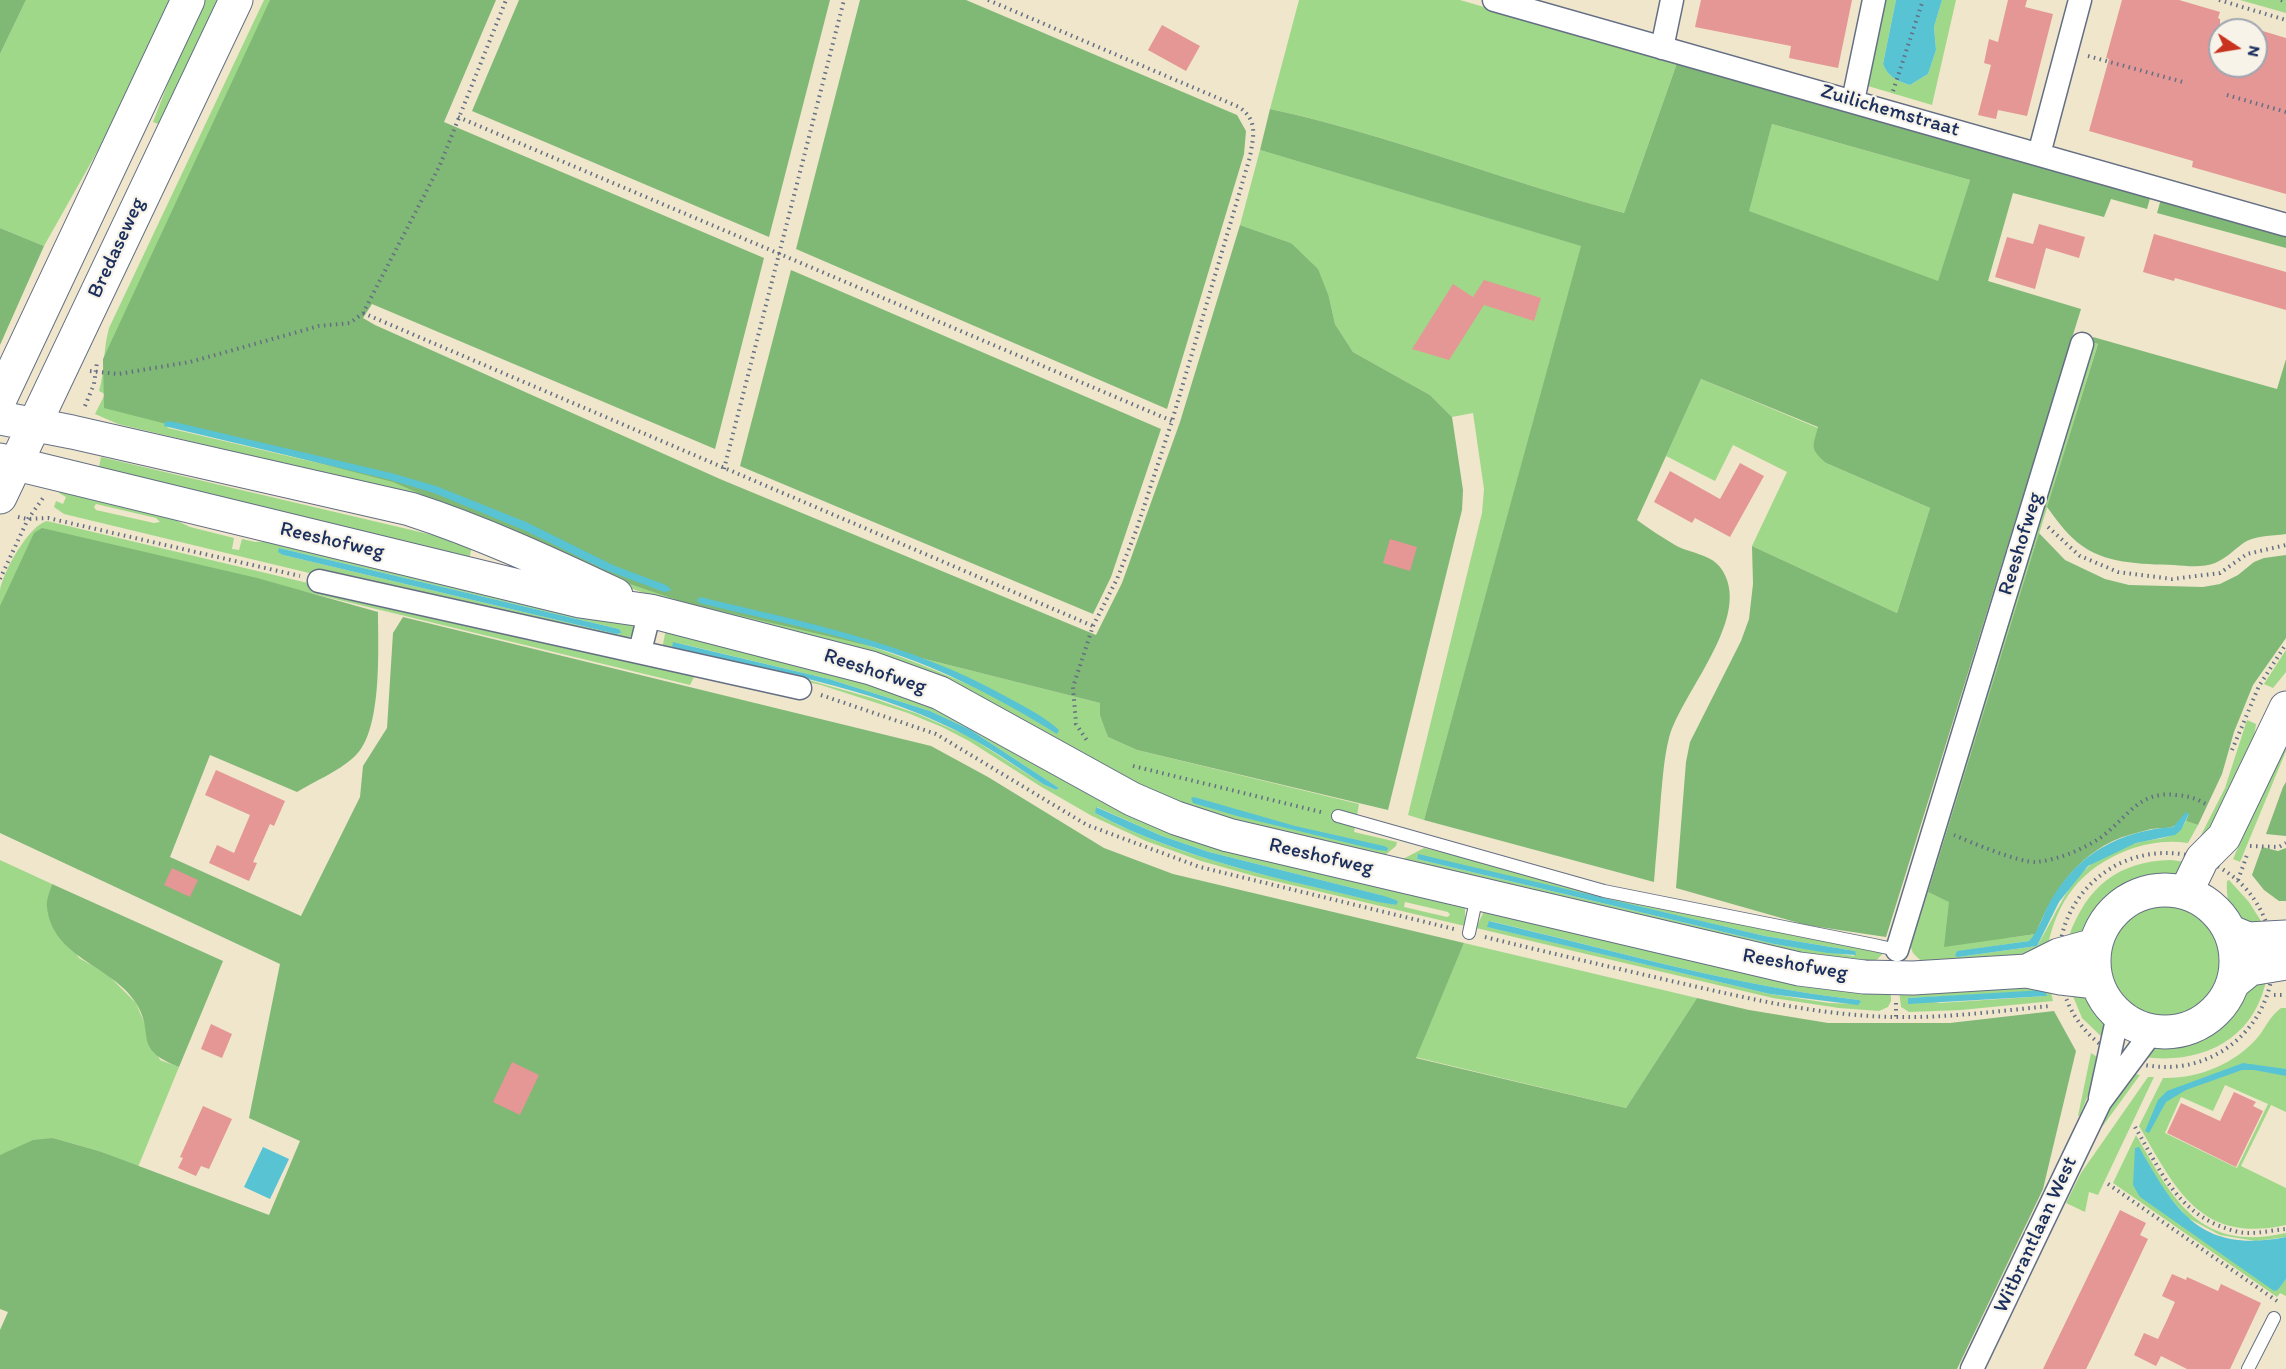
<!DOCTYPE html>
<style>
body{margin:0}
#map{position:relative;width:2286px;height:1369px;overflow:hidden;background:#efe6cc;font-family:Itim,sans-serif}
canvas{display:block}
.north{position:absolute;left:2208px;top:18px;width:60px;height:60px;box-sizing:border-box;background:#f7f3e8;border:2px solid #9fa5b1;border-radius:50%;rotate:102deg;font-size:16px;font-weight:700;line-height:24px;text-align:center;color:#1b2f5e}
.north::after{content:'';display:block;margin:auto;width:21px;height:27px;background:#c8321e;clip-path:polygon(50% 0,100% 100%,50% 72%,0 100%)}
</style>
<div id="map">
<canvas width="2286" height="1369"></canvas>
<div class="north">N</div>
</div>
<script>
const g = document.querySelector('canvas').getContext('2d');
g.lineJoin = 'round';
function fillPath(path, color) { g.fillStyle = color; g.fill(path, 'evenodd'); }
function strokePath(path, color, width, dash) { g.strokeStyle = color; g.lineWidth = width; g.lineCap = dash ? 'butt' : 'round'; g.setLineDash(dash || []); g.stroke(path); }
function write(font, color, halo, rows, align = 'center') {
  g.font = font + ' Itim,sans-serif'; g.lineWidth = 4.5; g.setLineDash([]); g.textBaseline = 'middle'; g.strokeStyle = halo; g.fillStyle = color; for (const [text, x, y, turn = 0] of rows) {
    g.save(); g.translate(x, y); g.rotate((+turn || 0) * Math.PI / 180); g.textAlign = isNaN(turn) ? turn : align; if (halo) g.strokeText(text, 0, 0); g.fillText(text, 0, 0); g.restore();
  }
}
const green = new Path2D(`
 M26 0H173L115 120 44 246 0 228V54Z
 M200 0H220L161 125 153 122Z
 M264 0H275L165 422 168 428 387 479 686 593 682 606 604 579 379 486 118 424 95 414 105 394 99 391C105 370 103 349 109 328Z
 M1299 0H1460L1677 63 1624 213C1505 181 1390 135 1270 109Z
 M1882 0H1896L1883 64C1888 77 1897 81 1910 85L1928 74 1936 50 1934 27 1942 0H1956L1932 105 1868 86 1866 73Z
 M2240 0H2286V13Z
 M1772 124 1970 180 1938 282 1748 211Z
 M1260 150 1582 246 1424 820 1408 815 1482 513 1484 489 1473 413 1452 417 1430 395 1353 352 1335 324 1329 297 1291 243 1240 225Z
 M2092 342 2098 344 2096 350 1928 892 1950 902 2007 938 2036 934 2029 941 1960 951 1958 957 2037 946C2054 919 2064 889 2088 867 2098 858 2116 852 2129 846 2151 835 2174 845 2186 821L2198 825 2188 843C2166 840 2148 843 2128 850 2081 868 2056 901 2047 950L1958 964 1921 961 1913 953 1909 943Z
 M1701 379 1818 428 1826 463 1930 508 1897 613 1752 546 1787 472 1733 445 1715 481 1666 456Z
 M101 457 437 536 472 546 468 564 97 477Z
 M61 488 146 506 190 527 234 538 232 549 239 550 242 539 255 542 291 540 633 624V635L624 640 369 580 330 578 64 514 54 507 56 501 63 504 66 497 59 493ZM96 504 156 518 160 522 154 523 96 510 94 507ZM279 548 619 629 622 633 616 634 283 555Z
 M47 521 695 675 690 685 302 591 0 609C0 603 0 596 0 590 3 572 29 525 47 521Z
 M693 595C795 624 899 648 993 697L909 655 1100 703 1108 737 1137 750 1359 804 1354 832 1397 842 1396 846 1384 856 1220 819 689 608Z
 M666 629 906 694 1017 749 1465 905V926L1258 877 1201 861 1146 841 1092 816 1040 786 969 741 942 727 908 713 821 685 662 649ZM674 642 829 679 930 711 969 729 1059 788 1056 790 1043 784 970 737 918 714 872 698ZM1097 807 1162 836 1209 852 1381 895 1396 905C1364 899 1333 891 1302 884 1231 867 1160 848 1095 813ZM1405 902 1448 912 1450 915 1447 917 1404 907Z
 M2286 650V672L2273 688 2264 684Z
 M2247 720 2256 724 2252 751 2220 821 2197 843 2225 788Z
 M2286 739V751L2240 862 2233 859Z
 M1424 848 1761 929 1886 950 1873 964 1837 962 1403 859ZM1418 855 1765 936 1855 951 1854 956 1774 944 1417 859Z
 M0 860 52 884 47 905 79 958 106 973 136 1003 160 1060 179 1067 138 1167 99 1151 53 1138 0 1155Z
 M2171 860 2193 863 2176 875 2144 882 2120 895 2104 909 2087 934 2069 936C2087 887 2118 861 2171 860Z
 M2229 880 2249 902 2266 929C2239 918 2225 915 2227 881Z
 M2108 960a59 59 0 1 1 118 0a59 59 0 1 1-118 0Z
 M1485 909 1891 990V1001L1888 1007 1879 1011 1839 1008 1773 998 1476 928ZM1490 921C1612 950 1734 986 1859 1000L1860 1004 1829 1003 1770 994 1488 927Z
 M1464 943 1697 998 1626 1108 1415 1057Z
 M2267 976C2256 1039 2203 1065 2143 1057L2158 1044 2194 1036 2211 1028 2227 1015 2246 988Z
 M2034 984 2051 992 2053 1001 1961 1010 1909 1012 1901 1007 1899 991ZM2045 991 2046 996 1940 1003 1908 998Z
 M2070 989C2103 999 2102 1000 2107 1035L2105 1040 2082 1018Z
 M2281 1008H2286V1112L2271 1105 2241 1166 2286 1188V1225C2200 1244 2176 1189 2139 1126L2163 1078C2198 1079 2235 1064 2258 1037 2266 1027 2270 1016 2281 1008ZM2225 1085 2268 1104 2237 1168 2165 1133 2181 1097 2213 1111Z
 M2091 1053 2102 1060 2080 1115 2078 1116Z
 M2130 1073 2140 1075 2102 1127 2104 1118Z
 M2148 1077H2154L2098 1195 2089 1192 2085 1212 2066 1203 2081 1173Z
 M2136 1135C2173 1199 2199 1253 2286 1233V1237L2256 1241 2220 1235 2188 1218 2164 1191 2133 1185 2278 1290 2286 1279V1296L2280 1293 2277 1297 2113 1183Z`);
const forest = new Path2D(`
 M0 0H26L0 54Z
 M270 0H496L444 122 764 258 715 449 372 304 363 318 375 325 720 479 1096 635 1122 583 1180 422 1240 225 1291 243 1318 269 1329 297 1335 324 1353 352 1430 395 1452 417 1463 490 1462 510 1388 810 1137 750 1108 737 1100 715V703L909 655 686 603 618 580 393 482 104 408 103 359Z
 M519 0H830L769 237 472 111Z
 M860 0H966L1237 115 1246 131 1244 154 1167 409 796 249Z
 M1677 63 2151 195 2147 209 2111 199 2104 217 2013 193 1988 281 2081 309 1886 937 1806 925 1676 888 1686 762 1690 742 1741 641 1749 619 1753 584 1752 546 1897 613 1930 508 1826 463C1809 448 1813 447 1818 427L1701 379 1637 520C1649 529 1662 537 1675 545 1689 553 1710 554 1720 567 1756 614 1682 691 1669 738 1664 757 1663 777 1661 796 1659 825 1656 854 1654 882L1424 820 1581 246 1260 150 1270 109C1390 135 1505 181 1624 213ZM1772 124 1970 180 1938 281 1749 211Z
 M2161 199 2286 233V248L2157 213Z
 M0 228 44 246 0 345Z
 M791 270 1161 429 1111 577 1093 614 740 466Z
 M2093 337 2277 389 2286 359V534C2271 536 2254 535 2242 544 2233 551 2225 559 2215 563 2203 568 2187 566 2174 565 2141 564 2103 564 2077 542 2065 532 2056 519 2047 507L2098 344 2092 342Z
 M42 528 257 578 378 612C378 649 383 734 353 758 337 772 315 781 297 792L210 755 170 857 301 916 360 797 363 766 387 728 393 633 403 617 931 746 988 777 1104 848 1173 874 1464 943 1416 1058 1626 1108 1697 998 1749 1010 1828 1023H1950L2054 1011 2076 1051 2043 1189 1957 1369H0V1330L8 1312 0 1309V1155L33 1140 53 1138 99 1151 269 1215 300 1141 249 1118 280 964 0 833V606L34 533Z
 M2039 533 2065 560 2105 579 2129 585 2203 587 2220 584 2238 575 2254 562 2264 558 2286 555V638L2253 685 2234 732 2222 774 2198 825 2186 821 2189 814C2184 818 2180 823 2174 826 2169 829 2158 828 2151 829 2144 831 2136 833 2129 835 2083 848 2051 891 2036 934L1944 947 1949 902 1928 892Z
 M2286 782V836L2266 834 2283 787Z
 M2262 847 2278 851 2286 848V901H2279L2264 890 2252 875Z
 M52 884 223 961 179 1067C131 1048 156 1035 136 1003 112 965 52 958 47 907 46 900 50 891 52 884Z`);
const water = new Path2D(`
 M1896 0H1942L1934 27 1936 50 1928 74 1910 85C1897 81 1888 77 1883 64Z
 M170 421 391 473 436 486 526 522 615 566 666 585 671 589 670 591 664 592 603 569 526 531 434 493 387 479 164 426 165 422Z
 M279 548 619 629 622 633 616 634 283 555 278 552Z
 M700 597C804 622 910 643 1005 696 1023 706 1044 716 1059 730L1057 734C1017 709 975 686 932 668 857 637 777 622 699 603L697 600Z
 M673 642 829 679 930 711 969 729 1059 788 1056 790 1043 784C1014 765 985 744 953 729 869 687 763 669 672 648Z
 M1194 797 1295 826 1384 846 1388 848 1387 851 1377 850 1237 816 1193 803 1191 798Z
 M1096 807 1162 836 1209 852 1381 895 1396 900 1398 902 1396 905 1378 902C1282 879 1183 860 1095 813Z
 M2186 812 2189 814 2181 830 2175 835 2136 843 2088 866 2059 902 2037 946 1958 957 1955 956 1957 951 2029 941C2040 930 2043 913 2051 900 2079 853 2119 831 2173 827Z
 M1418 854 1765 936 1855 951 1856 955 1828 953 1774 944 1417 859Z
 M1489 921C1612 950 1734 986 1859 1000L1861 1002 1858 1005 1770 994 1487 927Z
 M2045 990 2047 996 1908 1004V998Z
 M2243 1063 2286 1069V1076L2254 1070H2242L2186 1090 2166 1102 2149 1133 2145 1131 2158 1100 2167 1091Z
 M263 1147 289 1159 270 1199 244 1187Z
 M2139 1147C2176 1212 2201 1254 2286 1237V1279L2278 1290 2274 1291 2140 1197 2133 1185 2135 1148Z`);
const building = new Path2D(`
 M1701 0H1852L1838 68 1789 58 1791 46 1695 27Z
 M2008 0H2027L2025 7 2053 14 2027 116 1998 110 1996 119 1978 115 1991 65 1984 63 1989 39 1998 42Z
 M2122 0H2179L2220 12 2218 18 2220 19V66H2256V29L2286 38V194L2192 167 2193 161 2089 131 2109 59 2106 58Z
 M1162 25 1200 46 1186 71 1148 50Z
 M2039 224 2085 237 2079 258 2046 248 2035 289 1995 277 2007 237 2033 244Z
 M2154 234 2286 272V310L2175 278 2174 281 2143 272Z
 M1484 280 1541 298 1534 321 1484 305 1449 360 1412 349 1453 284 1473 297Z
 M1740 463 1764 476 1730 537 1695 518 1692 523 1654 502 1670 471 1720 499Z
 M1390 539 1417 547 1410 571 1383 563Z
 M216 770 285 801 274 826 270 824 253 862 257 863 249 881 209 863 217 845 234 853 250 815 205 795Z
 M172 868 198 880 190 897 164 885Z
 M211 1024 232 1034 222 1058 201 1049Z
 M512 1062 539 1075 520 1115 493 1102Z
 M2234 1092 2256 1102 2253 1106 2263 1111 2236 1167 2167 1133 2181 1103 2220 1121Z
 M203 1106 232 1119 209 1169 201 1166 196 1176 178 1168 183 1158 180 1157Z
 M2120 1210 2146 1223 2140 1235 2148 1239 2092 1357 2086 1369H2043Z
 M2172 1274 2186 1280 2187 1277 2218 1291 2221 1284 2261 1303 2230 1369H2187L2161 1356 2156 1366 2134 1355 2144 1333 2158 1339 2167 1320 2175 1302 2162 1296Z`);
const path = new Path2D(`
 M988 0 1239 107C1259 121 1253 137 1250 157L1172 421 1136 531 1117 579 1093 626 1073 687 1076 724 1088 742
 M2219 0 2286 20
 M2281 0 2286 2
 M2088 56 2183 82
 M1893 91 1923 0
 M2227 95 2286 112
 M458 117 1172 421
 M363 313 1093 626
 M90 371 118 374 190 362 319 326 350 323 363 313 440 165 506 0
 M85 406 94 384 97 362
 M724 469 844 0
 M18 517 28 519 48 518 300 576
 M2048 527 2080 556 2118 572 2172 579 2220 573 2247 554 2286 545
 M0 579 28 519 43 498
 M821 695 936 734 1087 825 1200 867 1454 929
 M2232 750 2259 686 2286 644
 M1133 766 1321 812
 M1954 835C1970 842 2020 863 2036 862 2057 860 2082 850 2100 838 2127 819 2138 790 2176 795 2190 796 2198 799 2209 806
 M2250 846 2279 847 2286 843
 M2059 960a107 107 0 1 1 214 0a107 107 0 1 1-214 0Z
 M2238 880 2247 855
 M1485 937C1550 953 1615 968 1680 983 1751 999 1822 1016 1896 1017 1947 1018 1999 1011 2050 1006
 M2274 995H2286
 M1896 1003V1017
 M2135 1127C2158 1166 2174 1206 2217 1225 2227 1229 2238 1233 2249 1233 2261 1233 2274 1230 2286 1229
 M2108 1184 2277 1301`);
const lane = new Path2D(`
 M1338 816 1604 891 1874 945 1897 950V955
 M1469 933 1477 896
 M2248 1369 2274 1318`);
const street = new Path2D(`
 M1494 0 2286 225
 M1662 48 1672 0
 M1853 101 1874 0
 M2039 154 2080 0
 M319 581 800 688
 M640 651 650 611
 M1897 950 2082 344
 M2100 1098 2118 1015
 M1972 1369 2100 1102 2152 1032`);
const secondary = new Path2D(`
 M0 399 188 0
 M0 418 72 432 410 509C481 532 548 563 616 595
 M0 460 580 601 650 611 871 668 940 693 1132 799 1176 818 1228 835 1799 969 1864 977 1913 978 2027 971 2061 978 2096 982
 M0 497 236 0
 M2094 961a71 71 0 1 1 142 0a71 71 0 1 1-142 0Z
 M2186 892 2202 859 2224 837 2286 708
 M2231 932 2248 939 2286 937
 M2027 971 2059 955 2095 945
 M2234 982 2250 969 2286 963`);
const streetNames = [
 ["Zuilichemstraat",1890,111,16],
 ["Bredaseweg",117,248,-65],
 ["Reeshofweg",332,541,13],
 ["Reeshofweg",2021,544,-73],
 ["Reeshofweg",875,672,18],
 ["Reeshofweg",1321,857,13],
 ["Reeshofweg",1795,965,10],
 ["Witbrantlaan West",2036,1235,-65]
];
fillPath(green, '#a0d88a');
fillPath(forest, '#80b876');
fillPath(water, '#58c3d3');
fillPath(building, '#e49794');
strokePath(lane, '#656f84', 14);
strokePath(street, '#656f84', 25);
strokePath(secondary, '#656f84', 35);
strokePath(path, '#656f84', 4, [1.5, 4.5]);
strokePath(lane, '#fff', 12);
strokePath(street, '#fff', 22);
strokePath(secondary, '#fff', 33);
write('21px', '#1b2f5e', '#f7f3e8', streetNames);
</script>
